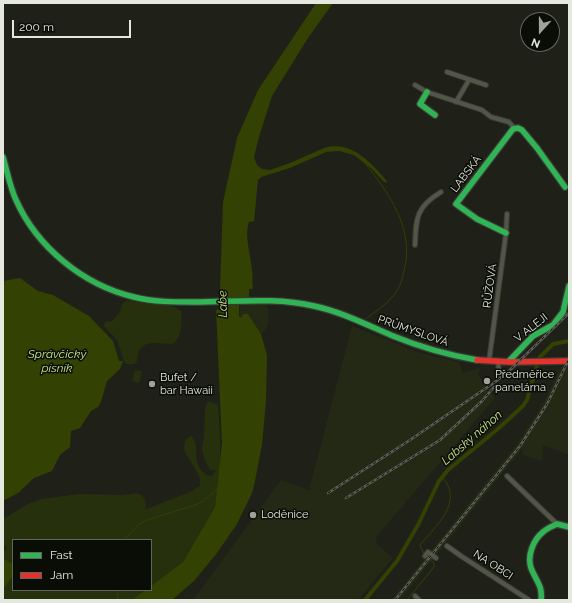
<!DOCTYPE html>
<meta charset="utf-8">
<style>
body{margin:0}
#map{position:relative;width:572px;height:603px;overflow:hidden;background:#1f2018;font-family:Raleway,sans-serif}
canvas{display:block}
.frame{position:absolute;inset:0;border:4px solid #e5e8de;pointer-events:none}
.legend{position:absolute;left:12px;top:539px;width:140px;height:52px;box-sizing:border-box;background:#0a0d06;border:1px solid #62655c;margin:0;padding:5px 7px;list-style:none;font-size:12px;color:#e5e8de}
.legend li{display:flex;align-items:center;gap:8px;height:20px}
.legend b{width:20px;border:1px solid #62655c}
.north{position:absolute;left:520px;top:12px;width:40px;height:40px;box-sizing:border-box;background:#0a0d06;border:1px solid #62655c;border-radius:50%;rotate:201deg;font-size:11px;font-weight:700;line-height:16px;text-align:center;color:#e5e8de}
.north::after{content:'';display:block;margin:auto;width:14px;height:18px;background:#a0a299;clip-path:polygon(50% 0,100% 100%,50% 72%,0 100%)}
.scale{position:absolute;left:12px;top:20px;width:119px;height:18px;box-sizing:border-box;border:2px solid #e5e8de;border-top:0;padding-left:5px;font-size:12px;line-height:14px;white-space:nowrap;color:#e5e8de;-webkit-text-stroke:3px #0a0d06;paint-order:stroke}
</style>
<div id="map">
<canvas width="572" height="603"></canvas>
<div class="frame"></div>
<ul class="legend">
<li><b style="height:5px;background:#30b455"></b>Fast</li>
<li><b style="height:5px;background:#e5322d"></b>Jam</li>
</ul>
<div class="north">N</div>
<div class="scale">200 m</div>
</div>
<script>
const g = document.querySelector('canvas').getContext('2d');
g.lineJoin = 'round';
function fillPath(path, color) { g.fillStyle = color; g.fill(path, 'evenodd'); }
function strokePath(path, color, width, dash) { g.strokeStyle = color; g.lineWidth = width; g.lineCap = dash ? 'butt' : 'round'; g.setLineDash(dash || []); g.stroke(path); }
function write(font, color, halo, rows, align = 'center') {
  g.font = font + ' Raleway,sans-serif'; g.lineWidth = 3; g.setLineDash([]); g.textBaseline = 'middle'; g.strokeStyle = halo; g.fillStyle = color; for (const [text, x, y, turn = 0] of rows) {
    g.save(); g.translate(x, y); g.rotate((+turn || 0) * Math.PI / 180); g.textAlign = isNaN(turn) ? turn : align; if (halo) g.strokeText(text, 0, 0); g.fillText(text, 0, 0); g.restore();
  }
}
const built = new Path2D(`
 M239 304H264L266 305 268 308V325L265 330 261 334 249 316 243 314 241 318 240 317Z
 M352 326 418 352 459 362 463 373 481 367 478 374 495 398 377 536 376 543 393 558 358 600H193L281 480 309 490Z
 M569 350V455L543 445 542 461 522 455 523 448 400 600H391L517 444 544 402Z`);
const green = new Path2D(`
 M126 301C139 302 172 302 181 311 182 323 182 336 173 344 157 344 138 337 137 361L134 364H126L124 361 117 340 104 326 105 322 112 321 120 312 122 304Z
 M135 370 142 371 139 383 132 381Z
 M208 401 218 405 220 437V464L221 463 215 507 183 562 151 586V540H13V564L3 558V551L7 548 3 545V519L28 504 41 499 79 494 122 495 137 493 141 495 145 499 146 507 144 510 190 492 200 486V478L184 450 185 440 191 436C199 446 195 450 197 461 198 466 202 471 206 475L212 476 216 470H210L204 458 202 449 204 436 205 408Z
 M13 576V590H145L132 600H3V589Z`);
const water = new Path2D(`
 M316 3H333L308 38 272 96 259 137 254 157 257 165 262 169 270 170 290 163 324 148C351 140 370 162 386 180L387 183 384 182 372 169 354 155 339 151 326 152 290 168 261 177 258 180 254 221 249 222C244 236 251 255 252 270 253 276 252 282 253 289H249V304H239V316L241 318 243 314H248L261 334 267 355 266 401 262 445 255 481 252 493 237 524 217 553 194 581 172 600H132L145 590H151V586L183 562 215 507 222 443 216 310 224 309V290L220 289 223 202 237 138 258 90Z
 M20 278 38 291 53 295 89 316 113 341 119 361H123L120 369 107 381 101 402 98 407 91 411 80 428 71 431 70 447 60 455 52 471 34 478 18 493 3 501V281Z
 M3 558 13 564V576L3 589Z`);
const stream = new Path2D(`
 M364 162C389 193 415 229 404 271 402 280 399 290 393 296 386 305 376 311 367 318
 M124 540 139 524 150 519 195 505 202 502 218 489
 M424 554 420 545C436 525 465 502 442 477
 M117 590 118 600
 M407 600 434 567V563L426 556`);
const canal = new Path2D(`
 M365 600 397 561 418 525 439 481 448 470 499 428 523 406 527 400 539 358 553 344 569 341`);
const street = new Path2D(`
 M447 72 486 85
 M415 85 427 92 482 110 491 117 509 122 515 129
 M456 102 469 80
 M415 245C416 218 416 207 441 192
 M489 361 506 233 507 214
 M498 361 499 374
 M507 476 557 524
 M447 546 461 556 529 600
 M425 556 428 552 436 558
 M415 596 419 600`);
const fast = new Path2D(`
 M427 92 420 104 435 115
 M3 157C7 171 10 187 16 200 37 247 83 285 134 297 153 302 174 302 194 302 234 302 275 297 314 306 342 312 367 325 393 336 420 347 448 355 477 360
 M506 233 477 219 456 204 513 129 518 128 522 130 537 148 565 187
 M509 361 533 336 553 325 563 312 569 286
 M541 600C543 586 536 581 531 568 527 556 533 540 543 532 547 528 553 526 557 524L569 527`);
const jam = new Path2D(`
 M477 360 510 362 569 361`);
const rail = new Path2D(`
 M328 493 410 440 495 382 509 371 569 313
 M346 498 440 440 482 401 494 387
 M395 600 520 446 547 404 569 359`);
const markers = [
 [487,381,4,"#a0a299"],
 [152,384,4,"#a0a299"],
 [253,515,4,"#a0a299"]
];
const streetNames = [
 ["LABSKÁ",466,174,-53],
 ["RŮŽOVÁ",490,286,-82],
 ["V ALEJI",531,328,-38],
 ["PRŮMYSLOVÁ",413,331,19],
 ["NA OBCI",493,565,33]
];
const poiNames = [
 ["Předměřice",495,375],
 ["panelárna",495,388],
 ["Bufet /",160,378],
 ["bar Hawaii",160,391],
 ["Loděnice",261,515]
];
const waterNames = [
 ["Labe",223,304,-91],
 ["Správčický",57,354],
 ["písník",57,368],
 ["Labský náhon",472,438,-41]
];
fillPath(built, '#232915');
fillPath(green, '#27300c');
fillPath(water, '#334102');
strokePath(stream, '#334102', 1);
strokePath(canal, '#334102', 4);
strokePath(street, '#3a3b35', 6);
strokePath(fast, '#3a3b35', 8);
strokePath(jam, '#3a3b35', 8);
strokePath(street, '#525648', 4);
strokePath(fast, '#30b455', 5.5);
strokePath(jam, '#e5322d', 5.5);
strokePath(rail, '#5b5e54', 2.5);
strokePath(rail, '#0a0d06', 1, [3]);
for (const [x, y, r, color] of markers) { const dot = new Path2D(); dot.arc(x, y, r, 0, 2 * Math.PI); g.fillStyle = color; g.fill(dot); strokePath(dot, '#0a0d06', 1.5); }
write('11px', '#e5e8de', '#0a0d06', streetNames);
write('11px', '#e5e8de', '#0a0d06', poiNames, 'left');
write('italic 12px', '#cae68c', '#0a0d06', waterNames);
</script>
